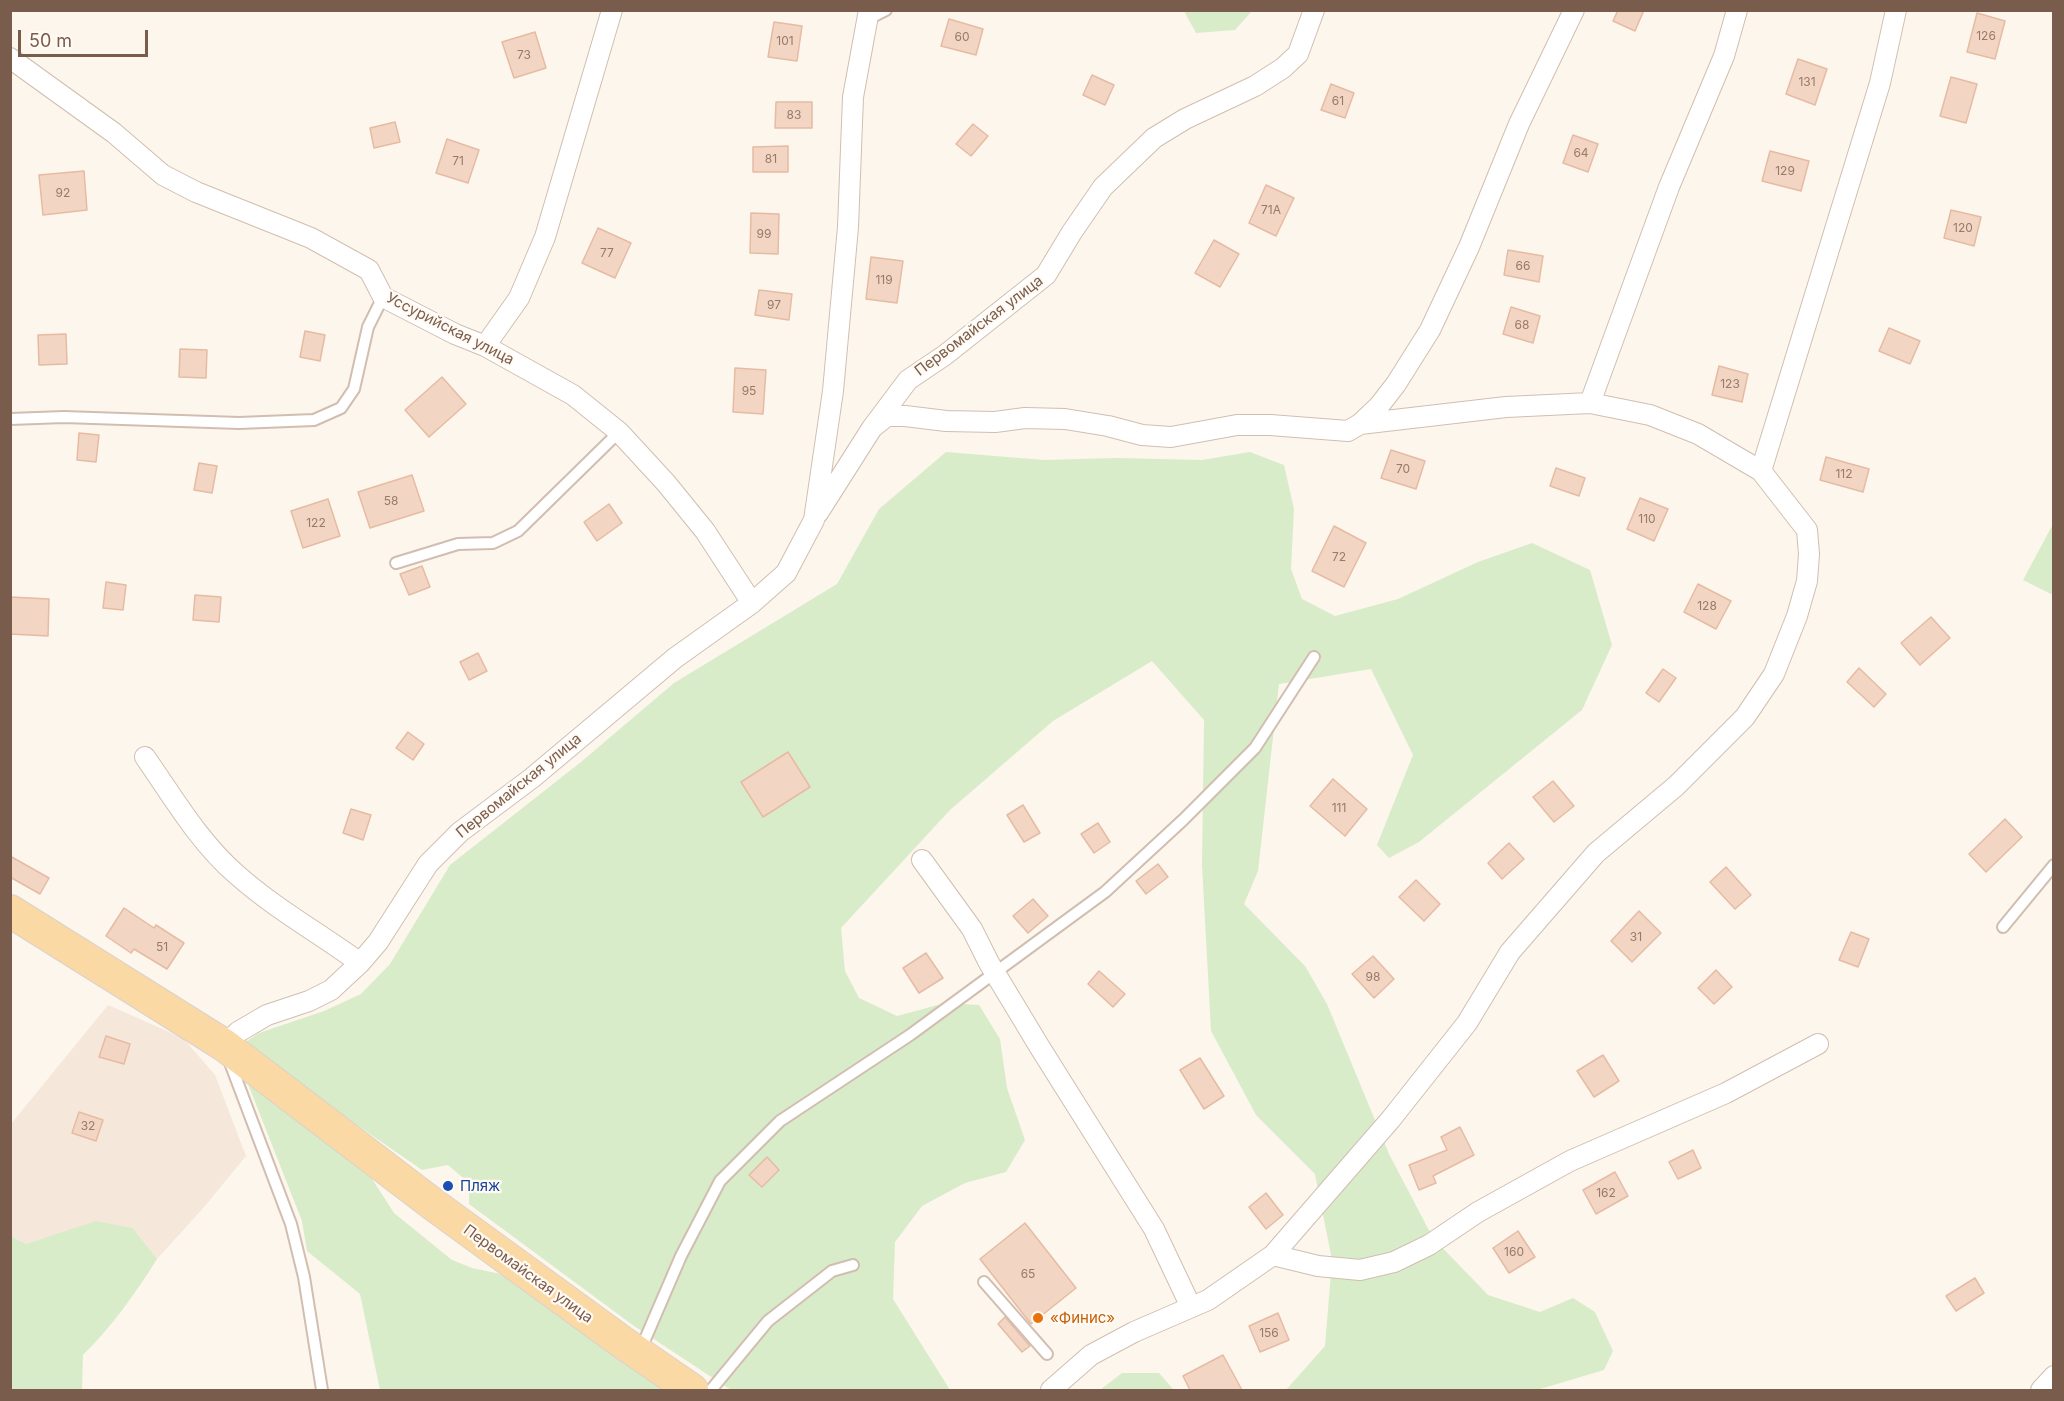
<!DOCTYPE html>
<meta charset="utf-8">
<style>
body{margin:0}
#map{position:relative;width:2064px;height:1401px;overflow:hidden;background:#fdf6ec;font-family:Inter,sans-serif}
canvas{display:block}
.frame{position:absolute;inset:0;border:12px solid #7a5c4d;pointer-events:none}
.scale{position:absolute;left:18px;top:30px;width:130px;height:27px;box-sizing:border-box;border:3px solid #7a5c4d;border-top:0;padding-left:8px;font-size:18px;line-height:21px;white-space:nowrap;color:#7a5c4d;-webkit-text-stroke:4px #fffaf3;paint-order:stroke}
</style>
<div id="map">
<canvas width="2064" height="1401"></canvas>
<div class="frame"></div>
<div class="scale">50 m</div>
</div>
<script>
const g = document.querySelector('canvas').getContext('2d');
g.lineJoin = 'round';
function fillPath(path, color) { g.fillStyle = color; g.fill(path, 'evenodd'); }
function strokePath(path, color, width, dash) { g.strokeStyle = color; g.lineWidth = width; g.lineCap = dash ? 'butt' : 'round'; g.setLineDash(dash || []); g.stroke(path); }
function write(font, color, halo, rows, align = 'center') {
  g.font = font + ' Inter,sans-serif'; g.lineWidth = 4.5; g.setLineDash([]); g.textBaseline = 'middle'; g.strokeStyle = halo; g.fillStyle = color; for (const [text, x, y, turn = 0] of rows) {
    g.save(); g.translate(x, y); g.rotate((+turn || 0) * Math.PI / 180); g.textAlign = isNaN(turn) ? turn : align; if (halo) g.strokeText(text, 0, 0); g.fillText(text, 0, 0); g.restore();
  }
}
const residential = new Path2D(`
 M108 1005 183 1038 215 1075 246 1156 205 1206 157 1259 133 1228 96 1222 26 1244 11 1236V1124Z`);
const green = new Path2D(`
 M1184 11H1252L1235 30 1196 33Z
 M946 452 1044 460 1116 458 1202 460 1250 452 1284 465 1294 509 1291 569 1302 599 1335 616 1398 599 1478 562 1532 543 1590 570 1612 645 1582 710 1419 842 1389 858 1377 845 1413 755 1371 669 1279 684 1258 871 1244 904 1305 966 1327 1004 1389 1154 1433 1238 1488 1295 1540 1312 1573 1298 1595 1312 1613 1351 1604 1370 1537 1390H1286L1325 1346 1332 1260 1315 1174 1256 1115 1211 1031 1202 865 1204 720 1152 661 1053 721 950 810 841 928 845 971 859 998 897 1016 945 1003 979 1005 1000 1039 1007 1088 1025 1140 1006 1172 965 1183 922 1206 895 1242 893 1299 950 1390H731L634 1326 469 1204V1183L448 1165 422 1170 241 1045 259 1033 324 1011 361 994 390 964 450 865 581 762 674 683 837 584 879 509Z
 M2053 524V595L2023 580Z
 M248 1084 367 1171 394 1213 452 1260 472 1268 501 1274 673 1390H380L360 1294 307 1251 302 1221Z
 M96 1221 133 1228 157 1259C135 1294 113 1325 83 1355L82 1390H11V1236L26 1244Z
 M1122 1373H1159L1174 1390H1100Z`);
const building = new Path2D(`
 M1618 10H1644L1635 31 1613 21Z
 M1977 13 2005 21 1995 59 1967 52Z
 M949 19 983 29 976 55 941 46Z
 M774 22 802 26 797 61 768 57Z
 M535 32 546 68 514 78 502 42Z
 M1798 59 1827 69 1815 105 1786 94Z
 M1092 75 1114 85 1105 105 1083 95Z
 M1951 77 1977 84 1966 123 1940 116Z
 M1331 84 1354 93 1345 118 1321 110Z
 M776 102H812V128H775Z
 M395 122 400 142 374 148 370 128Z
 M973 124 988 136 971 156 956 144Z
 M1573 135 1598 144 1588 172 1563 163Z
 M447 139 479 150 468 183 436 173Z
 M788 146V172H753V147Z
 M1770 151 1809 161 1801 191 1762 181Z
 M84 171 87 210 43 215 39 175Z
 M1266 185 1294 198 1276 236 1249 223Z
 M1951 210 1981 217 1974 246 1944 238Z
 M751 213 779 214 778 254 750 253Z
 M598 228 631 243 615 278 582 263Z
 M1214 240 1239 254 1220 287 1195 273Z
 M1508 250 1543 256 1539 282 1504 275Z
 M871 257 903 261 897 303 866 299Z
 M759 290 792 294 789 320 755 315Z
 M1511 307 1540 316 1533 343 1503 334Z
 M1889 328 1920 341 1910 364 1879 351Z
 M305 331 325 335 320 361 300 357Z
 M66 334 67 364 39 365 38 335Z
 M180 349 207 350 206 378 179 377Z
 M1719 366 1748 374 1742 402 1712 395Z
 M735 368 766 370 763 414 733 412Z
 M442 377 466 404 429 437 405 410Z
 M79 433 99 435 96 462 77 460Z
 M1391 450 1425 461 1416 489 1381 478Z
 M1826 457 1869 469 1863 492 1820 480Z
 M199 463 217 466 212 493 194 490Z
 M1556 468 1585 478 1579 496 1550 486Z
 M412 475 424 511 370 528 358 492Z
 M1640 498 1668 509 1654 541 1627 529Z
 M328 499 340 536 303 548 291 511Z
 M609 504 622 523 597 541 584 522Z
 M1334 526 1366 543 1344 587 1312 571Z
 M422 566 430 587 409 595 400 574Z
 M106 582 126 585 123 610 103 608Z
 M1698 584 1731 601 1716 629 1684 612Z
 M195 595 221 597 219 622 193 620Z
 M10 597 49 599 48 636 10 634Z
 M1931 617 1950 638 1920 665 1901 643Z
 M478 653 487 671 469 680 460 662Z
 M1859 668 1886 694 1874 707 1847 682Z
 M1663 669 1676 678 1659 702 1646 693Z
 M408 732 424 744 413 760 396 748Z
 M788 752 810 787 763 817 741 782Z
 M1333 779 1367 809 1345 836 1310 806Z
 M1553 781 1574 806 1554 822 1533 797Z
 M1023 805 1040 833 1024 842 1007 815Z
 M351 809 371 815 363 840 343 833Z
 M2005 819 2022 837 1986 872 1969 854Z
 M1098 823 1110 842 1094 853 1081 834Z
 M1509 843 1524 859 1502 879 1488 863Z
 M10 856 49 878 40 894 10 877Z
 M1158 864 1168 877 1146 894 1136 881Z
 M1726 867 1751 895 1735 909 1710 882Z
 M1416 880 1440 904 1424 921 1399 897Z
 M1033 899 1048 916 1028 933 1013 916Z
 M124 908 154 928 156 925 184 943 167 969 134 949 131 953 106 936Z
 M1639 911 1661 933 1632 962 1611 941Z
 M1851 932 1869 939 1858 967 1839 960Z
 M926 953 943 978 919 993 903 968Z
 M1373 956 1394 979 1374 998 1352 974Z
 M1716 970 1732 987 1714 1004 1698 988Z
 M1099 971 1125 994 1113 1007 1088 984Z
 M106 1036 130 1044 124 1064 99 1057Z
 M1603 1055 1619 1081 1594 1097 1577 1071Z
 M1200 1058 1224 1096 1204 1109 1180 1070Z
 M79 1112 103 1120 96 1141 72 1133Z
 M1460 1127 1474 1155 1433 1176 1436 1183 1419 1190 1409 1165 1447 1150 1441 1137Z
 M1693 1150 1701 1168 1678 1179 1669 1162Z
 M767 1157 779 1170 762 1187 749 1175Z
 M1615 1172 1628 1196 1596 1214 1583 1190Z
 M1266 1193 1283 1215 1266 1229 1249 1207Z
 M1025 1223 1076 1288 1031 1324 980 1259Z
 M1518 1231 1535 1257 1509 1273 1493 1248Z
 M1975 1278 1984 1293 1956 1311 1946 1296Z
 M1278 1313 1289 1340 1260 1352 1249 1326Z
 M1005 1317 1030 1346 1022 1352 998 1324Z
 M1223 1355 1242 1390H1190L1183 1376Z`);
const lane = new Path2D(`
 M866 20 886 10
 M10 419 64 417 239 423 314 420 341 408 354 389 368 327 383 297
 M396 563 458 544 493 543 518 531 619 432
 M2003 927 2054 865
 M229 1060 291 1224 304 1277 322 1390
 M984 1282 1047 1354
 M640 1351 681 1256 720 1181 780 1121 910 1035 1105 892 1183 820 1255 748 1314 657
 M711 1390 768 1321 832 1271 853 1265`);
const street = new Path2D(`
 M10 58 114 133 163 175 196 192 311 238 369 270 383 297 455 334 485 346 573 395 619 432 666 483 705 531 752 603
 M485 346 519 298 545 237 612 10
 M1590 403 1669 187 1724 56 1737 10
 M872 428 887 416H905L946 421 995 422 1025 418 1065 419 1108 426 1142 435 1171 437 1237 425H1270L1348 431 1360 424 1379 406 1396 384 1430 330 1469 247 1519 124 1574 10
 M1761 471 1880 83 1896 10
 M818 513 872 428 908 380 945 355 1046 275 1072 232 1103 187 1154 138 1185 119 1255 86 1283 68 1298 54 1314 10
 M145 757C173 797 199 842 236 874 274 908 319 933 360 963
 M922 860 972 929 989 963 1039 1046 1154 1229 1191 1307
 M224 1045 238 1032 267 1015 309 1001 331 990 360 963 378 942 428 864 460 832 532 778 675 658 752 603 786 573 814 520 833 391 848 227 853 97 869 10
 M1273 1255 1318 1266 1360 1270 1394 1262 1429 1245 1478 1212 1570 1161 1726 1093 1818 1044
 M1051 1390 1091 1355 1134 1332 1208 1300 1273 1255 1391 1119 1467 1023 1510 952 1596 853 1676 786 1745 717 1774 674 1797 616 1807 581 1809 554 1807 530 1761 471 1698 434 1650 415 1590 403 1506 407 1360 424
 M2041 1390 2054 1376`);
const primary = new Path2D(`
 M10 911 224 1045 434 1205 622 1342 692 1390`);
const markers = [
 [448,1186,6,"#1a4fb4"],
 [1038,1318,6,"#e8710a"]
];
const numberNames = [
 ["126",1986,36],
 ["60",962,37],
 ["101",785,41],
 ["73",524,55],
 ["131",1807,82],
 ["61",1338,101],
 ["83",794,115],
 ["64",1581,153],
 ["81",771,159],
 ["71",458,161],
 ["129",1785,171],
 ["92",63,193],
 ["71А",1271,210],
 ["120",1963,228],
 ["99",764,234],
 ["77",607,253],
 ["66",1523,266],
 ["119",884,280],
 ["97",774,305],
 ["68",1522,325],
 ["123",1730,384],
 ["95",749,391],
 ["70",1403,469],
 ["112",1844,474],
 ["58",391,501],
 ["110",1647,519],
 ["122",316,523],
 ["72",1339,557],
 ["128",1707,606],
 ["111",1339,808],
 ["31",1636,937],
 ["51",162,947],
 ["98",1373,977],
 ["32",88,1126],
 ["162",1606,1193],
 ["160",1514,1252],
 ["65",1028,1274],
 ["156",1269,1333]
];
const streetNames = [
 ["Первомайская улица",979,326,-37],
 ["Уссурийская улица",450,329,27],
 ["Первомайская улица",519,786,-39],
 ["Первомайская улица",528,1274,36]
];
const transitNames = [
 ["Пляж",460,1186]
];
const foodNames = [
 ["«Финис»",1050,1318]
];
fillPath(residential, '#f5e8da');
fillPath(green, '#d8ecc9');
fillPath(building, '#f3d5c3');
strokePath(building, '#e6bba3', 1.5);
strokePath(lane, '#d1beb0', 14);
strokePath(street, '#d1beb0', 22);
strokePath(primary, '#dad1cd', 34);
strokePath(lane, '#fff', 10);
strokePath(street, '#fff', 20);
strokePath(primary, '#fbd9a5', 32);
for (const [x, y, r, color] of markers) { const dot = new Path2D(); dot.arc(x, y, r, 0, 2 * Math.PI); g.fillStyle = color; g.fill(dot); strokePath(dot, '#fffaf3', 2); }
write('12px', '#987a6a', null, numberNames);
write('15px', '#7a5c4d', '#fffaf3', streetNames);
write('15px', '#164399', '#fffaf3', transitNames, 'left');
write('15px', '#c56008', '#fffaf3', foodNames, 'left');
</script>
